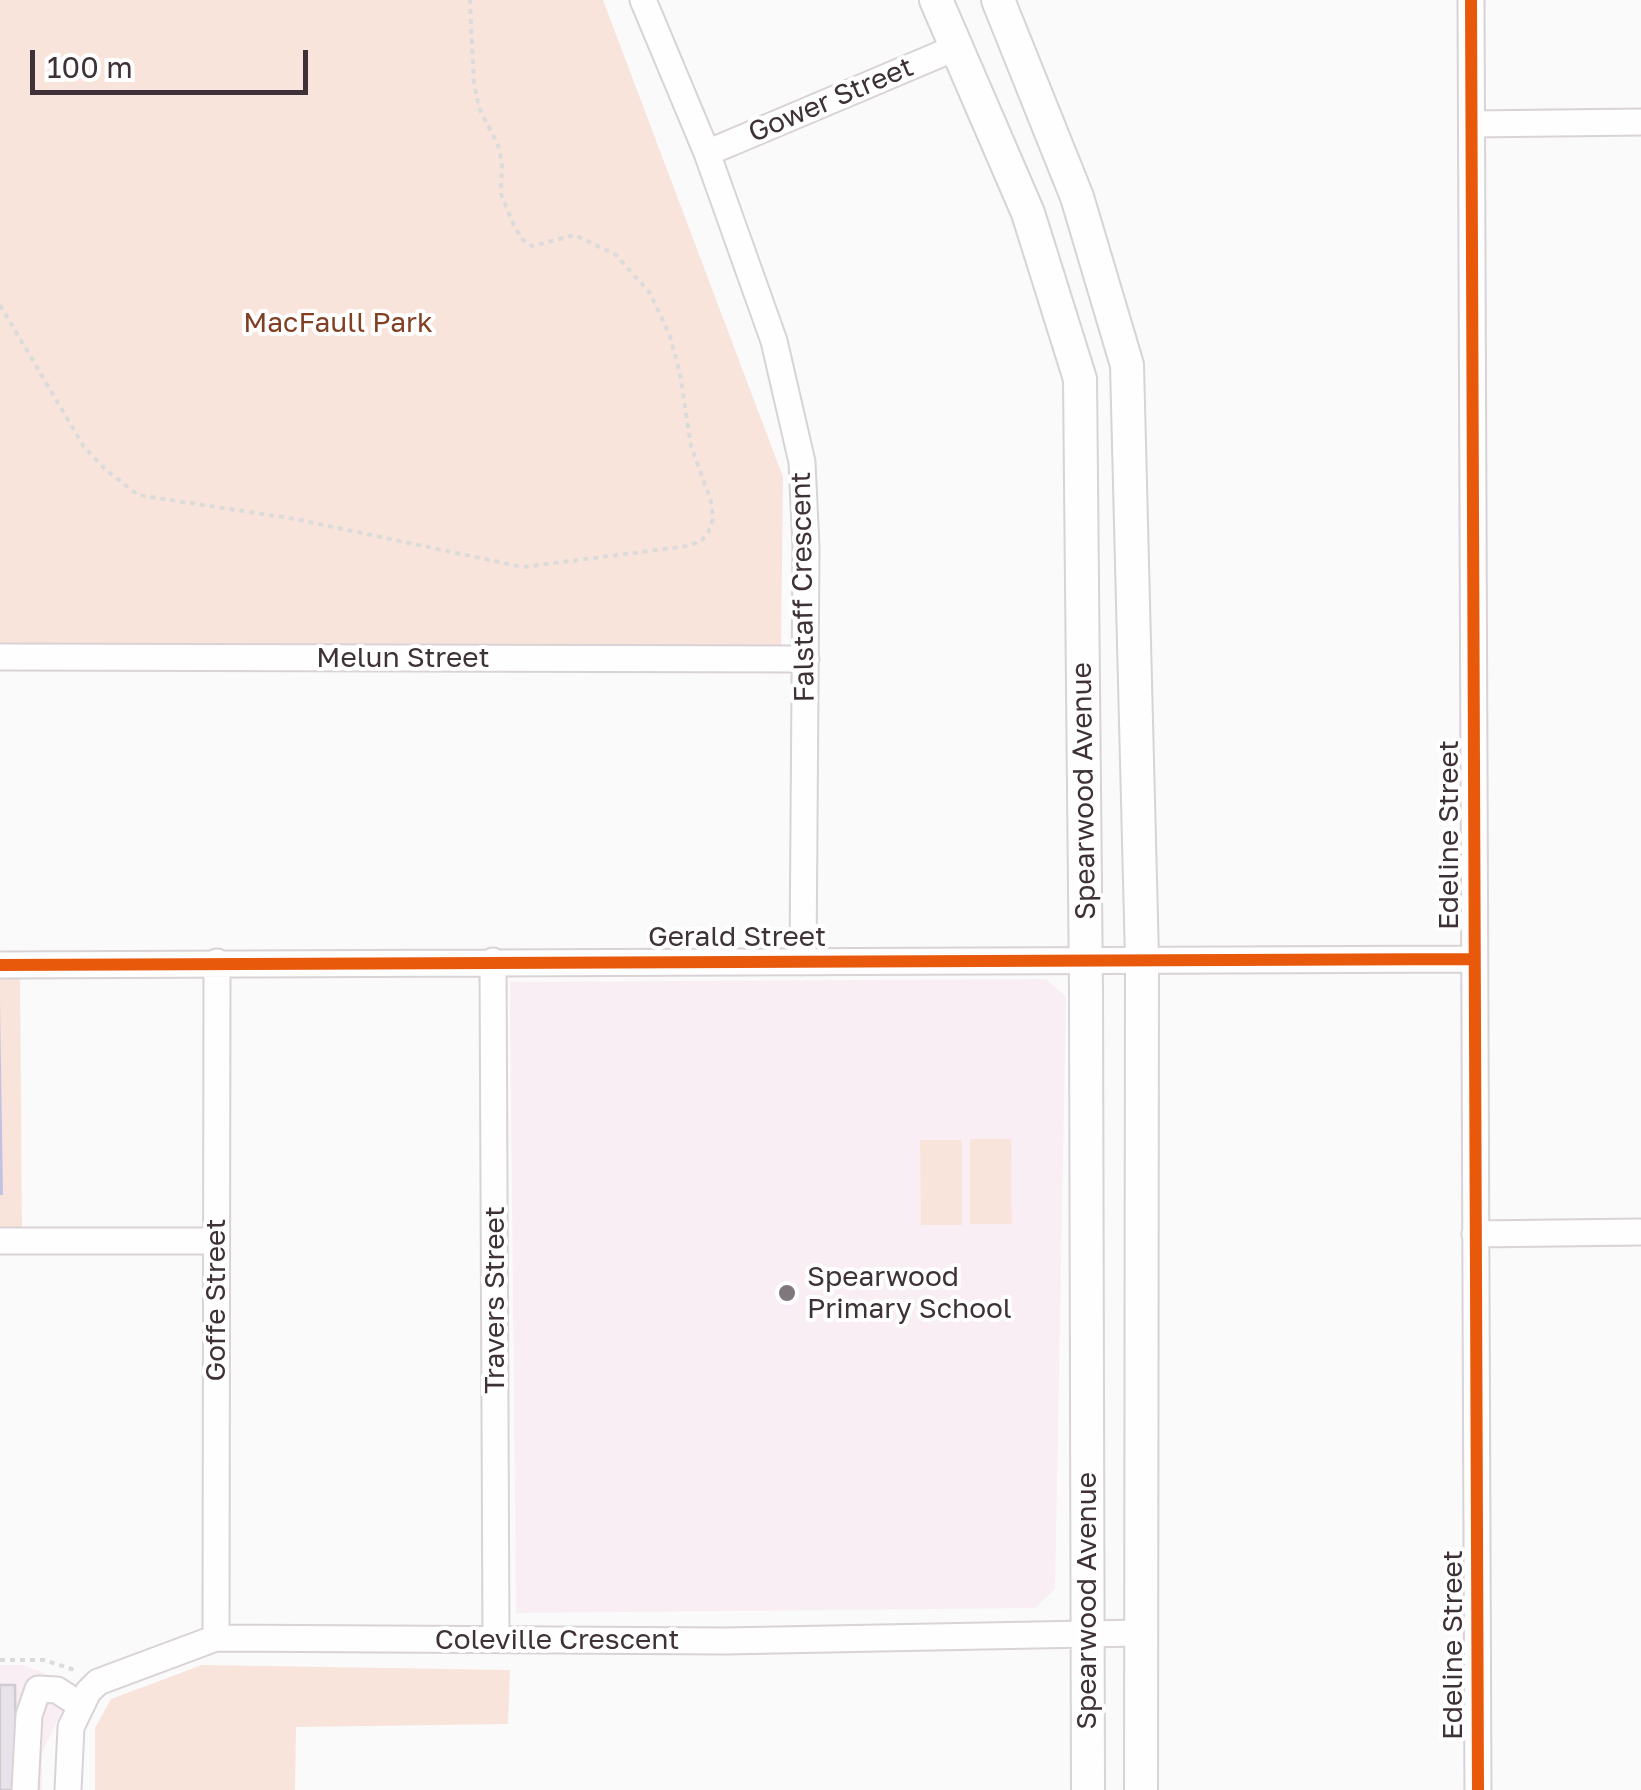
<!DOCTYPE html>
<html>
<head>
<meta charset="utf-8">
<style>
	body { margin:0 }
	#map { position:relative; width:1641px; height:1790px; overflow:hidden; background:#fafafa; font-family:"Golos Text",sans-serif }
	canvas { display:block }
	.scale { position:absolute; left:30px; top:50px; width:278px; height:45px; box-sizing:border-box; border:5px solid #3f3138; border-top:0; padding-left:12px; font-size:30px; line-height:35px; white-space:nowrap; color:#3f3138; -webkit-text-stroke:8px #fff; paint-order:stroke }
</style>
</head>
<body>
<div id="map">
<canvas width="1641" height="1790"></canvas>
<div class="scale">100 m</div>
</div>
<script>
const ctx = document.querySelector('canvas').getContext('2d');
ctx.lineJoin = 'round';
function fill(path, color) {
  ctx.fillStyle = color;
  ctx.fill(path, 'evenodd');
}
function toPath(rows) {
  const path = new Path2D();
  for (const r of rows) {
    path.moveTo(r[0], r[1]);
    for (let i = 2; i < r.length; i += 2) path.lineTo(r[i], r[i + 1]);
  }
  return path;
}
function stroke(path, color, width, dash) {
  ctx.strokeStyle = color;
  ctx.lineWidth = width;
  ctx.lineCap = dash ? 'butt' : 'round';
  ctx.setLineDash(dash || []);
  ctx.stroke(path);
}
function label(font, color, halo, rows, align = 'center') {
  ctx.font = font + ' "Golos Text",sans-serif';
  ctx.lineWidth = 8;
  ctx.setLineDash([]);
  ctx.textBaseline = 'middle';
  ctx.strokeStyle = halo;
  ctx.fillStyle = color;
  for (const [text, x, y, turn = 0] of rows) {
    ctx.save();
    ctx.translate(x, y);
    ctx.rotate((+turn || 0) * Math.PI / 180);
    ctx.textAlign = isNaN(turn) ? turn : align;
    if (halo) ctx.strokeText(text, 0, 0);
    ctx.fillText(text, 0, 0);
    ctx.restore();
  }
}
fill(toPath([
	[1046,979,1066,997,1055,1589,1035,1608,516,1613,510,982],
	[0,1665,23,1665,74,1685,42,1753,42,1790,0,1790]
]), '#f8eef3');
fill(toPath([
	[0,0,603,0,783,477,781,648,0,650],
	[20,972,22,1233,0,1233,0,973],
	[970,1139,1011,1139,1012,1224,970,1224],
	[920,1140,962,1140,962,1225,921,1225],
	[202,1665,510,1670,508,1724,296,1727,295,1790,95,1790,95,1728,111,1699]
]), '#f9e4db');
fill(toPath([
	[0,1001,3,1195,0,1195]
]), '#c3c1e3');
const building = toPath([
	[0,1685,15,1685,16,1790,0,1790,0,1685]
]);
fill(building, '#e8e2eb');
stroke(building, '#cfcbd1', 2.5);
const minor = toPath([
	[643,0,707,153,774,341,802,462,806,547,803,962],
	[1471,0,1478,1790],
	[1472,124,1641,122],
	[707,153,955,48],
	[0,657,806,659],
	[493,961,496,1639],
	[0,965,1474,959],
	[1475,1234,1641,1232],
	[0,1241,216,1241],
	[216,1638,217,962],
	[25,1790,29,1715,38,1689,57,1690,80,1705],
	[68,1790,71,1727,88,1692,98,1682,216,1638,725,1641,1139,1633]
]);
const major = toPath([
	[936,0,1028,213,1080,379,1086,992,1088,1790],
	[998,0,1077,197,1127,365,1142,959,1141,1790]
]);
stroke(minor, '#d9d2d6', 29);
stroke(major, '#d9d2d6', 36);
stroke(toPath([
	[0,305,84,447,106,470,138,495,295,519,523,567,688,546,701,541,708,533,713,519,711,501,691,446,680,374,670,336,650,293,616,255,575,235,532,246,523,240,514,226,501,194,502,162,498,145,479,108,474,84,470,0],
	[0,1660,44,1660,78,1671]
]), '#dbdbdb', 4, [5, 5]);
stroke(minor, '#fefefe', 25);
stroke(major, '#fefefe', 32);
stroke(toPath([
	[1471,0,1478,1790],
	[0,965,1474,959]
]), '#e8590c', 12);
for (const [x, y, r, color] of [
	[787,1293,10,"#80777c"]
]) {
  const dot = new Path2D();
  dot.arc(x, y, r, 0, 2 * Math.PI);
  ctx.fillStyle = color;
  ctx.fill(dot);
  stroke(dot, '#fff', 4);
}
label('28px', '#3f3138', '#fff', [
	["Gower Street",831,100,-23],
	["Falstaff Crescent",803,587,-91],
	["Melun Street",403,658],
	["Spearwood Avenue",1084,791,-91],
	["Edeline Street",1449,835,-90],
	["Gerald Street",737,937],
	["Goffe Street",216,1300,-90],
	["Travers Street",495,1300,-90],
	["Spearwood Avenue",1087,1601,-90],
	["Coleville Crescent",557,1640],
	["Edeline Street",1453,1645,-90]
]);
label('28px', '#814023', '#fff', [
	["MacFaull Park",338,323]
]);
label('28px', '#3f3138', '#fff', [
	["Spearwood",807,1277],
	["Primary School",807,1309]
], 'left');
</script>
</body>
</html>
